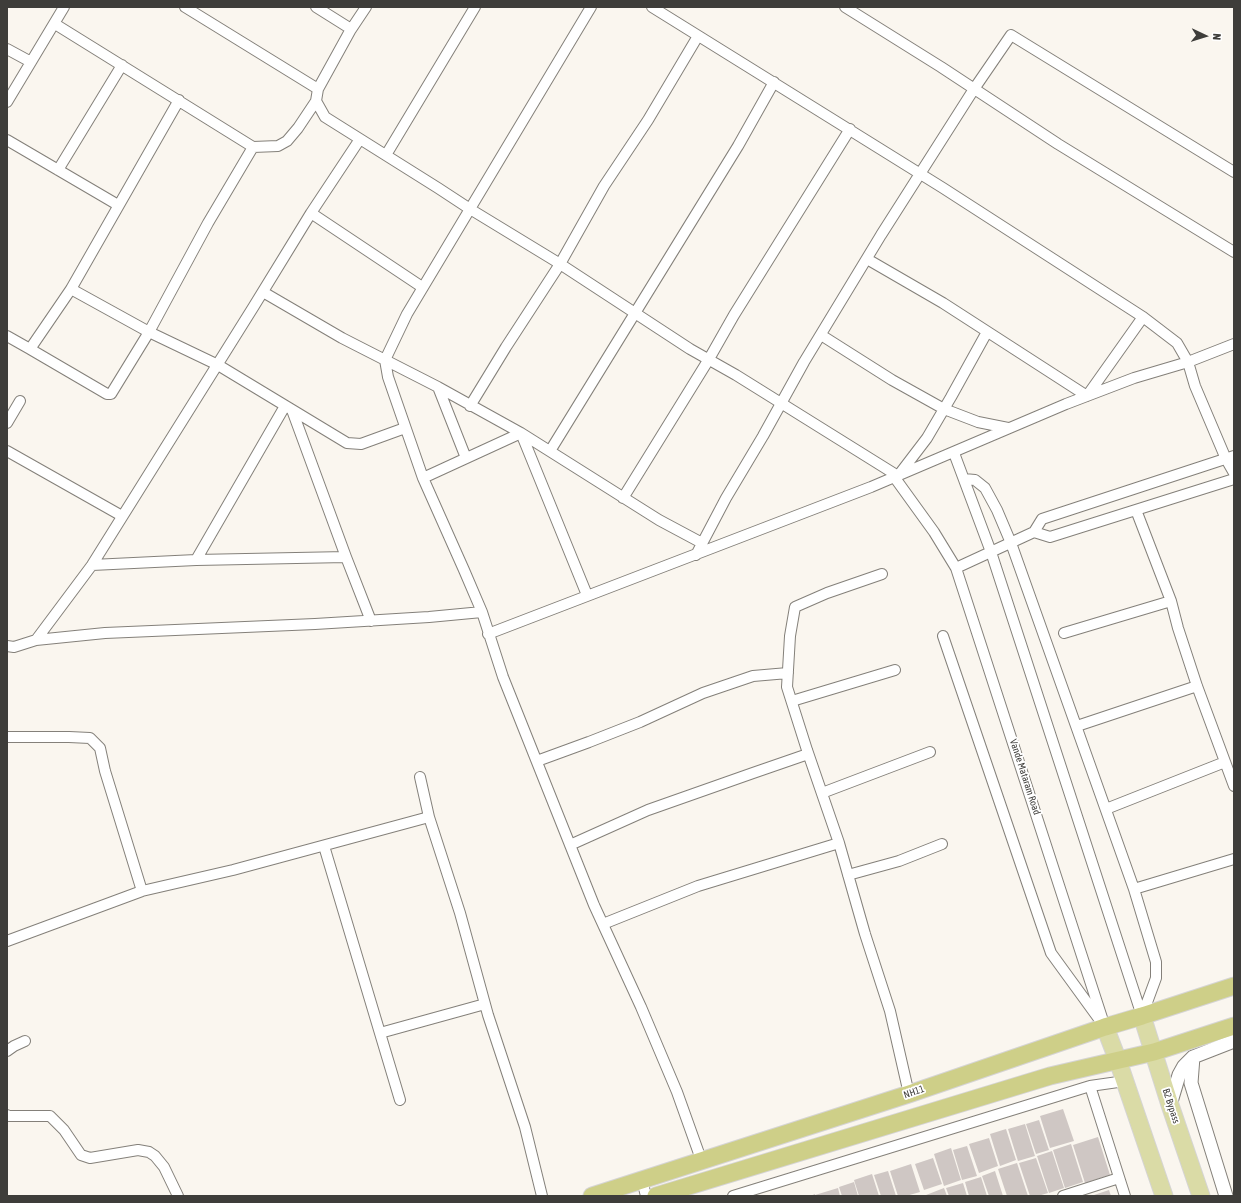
<!DOCTYPE html>
<html>
<head>
<meta charset="utf-8">
<style>
	body { margin:0 }
	#map { position:relative; width:1241px; height:1203px; overflow:hidden; background:#faf6ef; font-family:"Asap Condensed",sans-serif }
	canvas { display:block }
	.frame { position:absolute; inset:0; border:8px solid #3e3d3a; pointer-events:none }
	.north { position:absolute; left:1185px; top:16px; width:40px; height:40px; -webkit-text-stroke:3px #fff; paint-order:stroke; rotate:94deg; font-size:11px; font-weight:700; line-height:16px; text-align:center; color:#3e3d3a }
	.north::after { content:''; display:block; margin:auto; width:14px; height:18px; background:#3e3d3a; clip-path:polygon(50% 0,100% 100%,50% 72%,0 100%) }
</style>
</head>
<body>
<div id="map">
<canvas width="1241" height="1203"></canvas>
<div class="frame"></div>
<div class="north">N</div>
</div>
<script>
const ctx = document.querySelector('canvas').getContext('2d');
ctx.lineJoin = 'round';
function fill(path, color) {
  ctx.fillStyle = color;
  ctx.fill(path, 'evenodd');
}
function toPath(rows) {
  const path = new Path2D();
  for (const r of rows) {
    path.moveTo(r[0], r[1]);
    for (let i = 2; i < r.length; i += 2) path.lineTo(r[i], r[i + 1]);
  }
  return path;
}
function stroke(path, color, width, dash) {
  ctx.strokeStyle = color;
  ctx.lineWidth = width;
  ctx.lineCap = dash ? 'butt' : 'round';
  ctx.setLineDash(dash || []);
  ctx.stroke(path);
}
function label(font, color, halo, rows, align = 'center') {
  ctx.font = font + ' "Asap Condensed",sans-serif';
  ctx.lineWidth = 3.5;
  ctx.setLineDash([]);
  ctx.textBaseline = 'middle';
  ctx.strokeStyle = halo;
  ctx.fillStyle = color;
  for (const [text, x, y, turn = 0] of rows) {
    ctx.save();
    ctx.translate(x, y);
    ctx.rotate((+turn || 0) * Math.PI / 180);
    ctx.textAlign = isNaN(turn) ? turn : align;
    if (halo) ctx.strokeText(text, 0, 0);
    ctx.fillText(text, 0, 0);
    ctx.restore();
  }
}
fill(toPath([
	[1063,1109,1074,1141,1050,1148,1040,1116],
	[1039,1120,1049,1150,1036,1154,1026,1124],
	[1025,1124,1035,1156,1018,1161,1008,1129],
	[1006,1129,1016,1160,1000,1166,990,1134],
	[1098,1137,1110,1175,1085,1183,1073,1145],
	[989,1138,998,1166,979,1173,969,1144],
	[1071,1144,1083,1182,1065,1188,1053,1150],
	[967,1146,977,1176,962,1180,953,1150],
	[951,1148,961,1180,944,1186,934,1154],
	[1052,1151,1064,1188,1049,1193,1037,1156],
	[933,1158,942,1184,924,1190,915,1164],
	[1036,1158,1048,1193,1038,1196,1030,1196,1019,1163],
	[1017,1163,1028,1196,1007,1196,998,1169],
	[911,1164,920,1192,906,1196,898,1196,890,1171],
	[888,1171,896,1196,881,1196,874,1175],
	[995,1171,1003,1196,989,1196,982,1176],
	[872,1174,879,1196,859,1196,854,1180],
	[981,1177,987,1196,969,1196,965,1182],
	[854,1182,858,1196,842,1196,839,1187],
	[963,1183,967,1196,949,1196,946,1188],
	[838,1188,840,1196,810,1196,815,1194,815,1195],
	[944,1188,947,1196,927,1196,926,1195],
	[1109,1190,1111,1196,1091,1196]
]), '#cfc7c4');
const minor = toPath([
	[185,7,318,89],
	[316,7,351,29],
	[591,7,407,314,385,360,388,377,423,478,464,570,482,612,503,677,594,905,641,1007,677,1092,702,1162],
	[652,7,943,188,1143,317,1177,343,1188,362,1195,386,1226,459,1234,473],
	[845,7,941,67,1058,144,1234,252],
	[55,24,253,147,278,146,287,141,298,128,316,101,318,89,350,31,366,7],
	[7,49,31,62],
	[316,101,325,117,438,188,470,209,557,262,690,349,736,375,898,476],
	[7,102,64,7],
	[7,140,118,205],
	[386,155,475,7],
	[58,170,122,65],
	[311,213,422,287],
	[867,259,943,303,1087,396,1143,317],
	[71,289,149,332,218,365,347,443,361,444,405,428],
	[263,292,342,338,438,387,521,433,659,520,702,543],
	[821,335,892,380,944,409,978,422,1008,428],
	[7,336,30,349,71,289,179,100],
	[30,349,107,394,111,394,149,332,208,223,253,147],
	[438,387,466,458],
	[470,406,506,347,560,264,604,186,648,120,698,36],
	[292,410,346,557,371,621],
	[7,423,20,401],
	[7,451,122,516],
	[550,451,738,146,774,82],
	[954,453,991,552,1142,1016],
	[898,476,927,438,951,397,987,332],
	[423,478,521,433,587,595],
	[895,478,934,532,956,568,1105,1027],
	[964,479,975,480,985,488,997,510,1011,543,1134,889,1156,962,1156,978,1142,1016],
	[623,498,709,359,734,315,850,129],
	[1136,510,1171,601,1178,628,1197,686,1234,786],
	[1034,532,1050,537,1234,479],
	[696,555,726,498,763,436,804,362,881,235,974,89,1011,35,1234,172],
	[196,560,346,557],
	[92,565,196,560,285,406],
	[956,568,1034,532,1042,519,1234,456],
	[882,574,827,593,795,607,790,636,787,687,807,750,839,843,865,934,890,1011,909,1094],
	[1064,633,1171,601],
	[488,634,871,487,1066,404,1134,378,1188,362,1234,344],
	[943,636,1051,953,1099,1019],
	[36,640,92,565,254,306,311,213,360,139],
	[7,646,14,647,36,640,105,633,315,624,429,617,482,612],
	[792,701,895,670],
	[1077,726,1197,686],
	[7,737,69,737,90,738,100,748,105,771,142,891],
	[537,761,589,742,640,722,703,693,753,676,788,673],
	[420,777,429,817,460,913,488,1015,525,1127,542,1196],
	[822,793,930,752],
	[1106,809,1225,762],
	[570,845,648,810,753,773,808,754],
	[324,846,400,1100],
	[848,875,899,861,942,844],
	[1134,889,1234,859],
	[603,924,698,886,839,843],
	[7,941,142,891,233,870,429,817],
	[380,1033,485,1004],
	[7,1051,14,1046,25,1041],
	[1090,1086,1125,1196],
	[7,1115,9,1116,50,1116,64,1130,81,1155,90,1158,138,1150,149,1152,155,1156,164,1167,178,1196],
	[642,1180,646,1196],
	[733,1196,1090,1086,1125,1081],
	[1063,1196,1119,1178]
]);
const tertiary = toPath([
	[1193,1057,1191,1083,1226,1196],
	[1170,1105,1179,1075,1184,1066,1193,1057,1234,1041]
]);
const primary = toPath([
	[1142,1016,1170,1105,1201,1196],
	[1105,1027,1118,1061,1164,1196]
]);
const trunk = toPath([
	[592,1196,909,1094,1105,1027,1142,1016,1234,986],
	[656,1196,1050,1076,1154,1052,1234,1026]
]);
stroke(minor, '#84807a', 12);
stroke(tertiary, '#84807a', 15);
stroke(primary, '#d5d4d4', 19);
stroke(trunk, '#d5d4d4', 19);
stroke(minor, '#fff', 10);
stroke(tertiary, '#fff', 13);
stroke(primary, '#dadba6', 17);
stroke(trunk, '#cecf88', 17);
label('10px', '#3e3d3a', '#fff', [
	["Vande Mataram Road",1025,777,72],
	["NH11",914,1092,-19],
	["B2 Bypass",1171,1106,72]
]);
</script>
</body>
</html>
